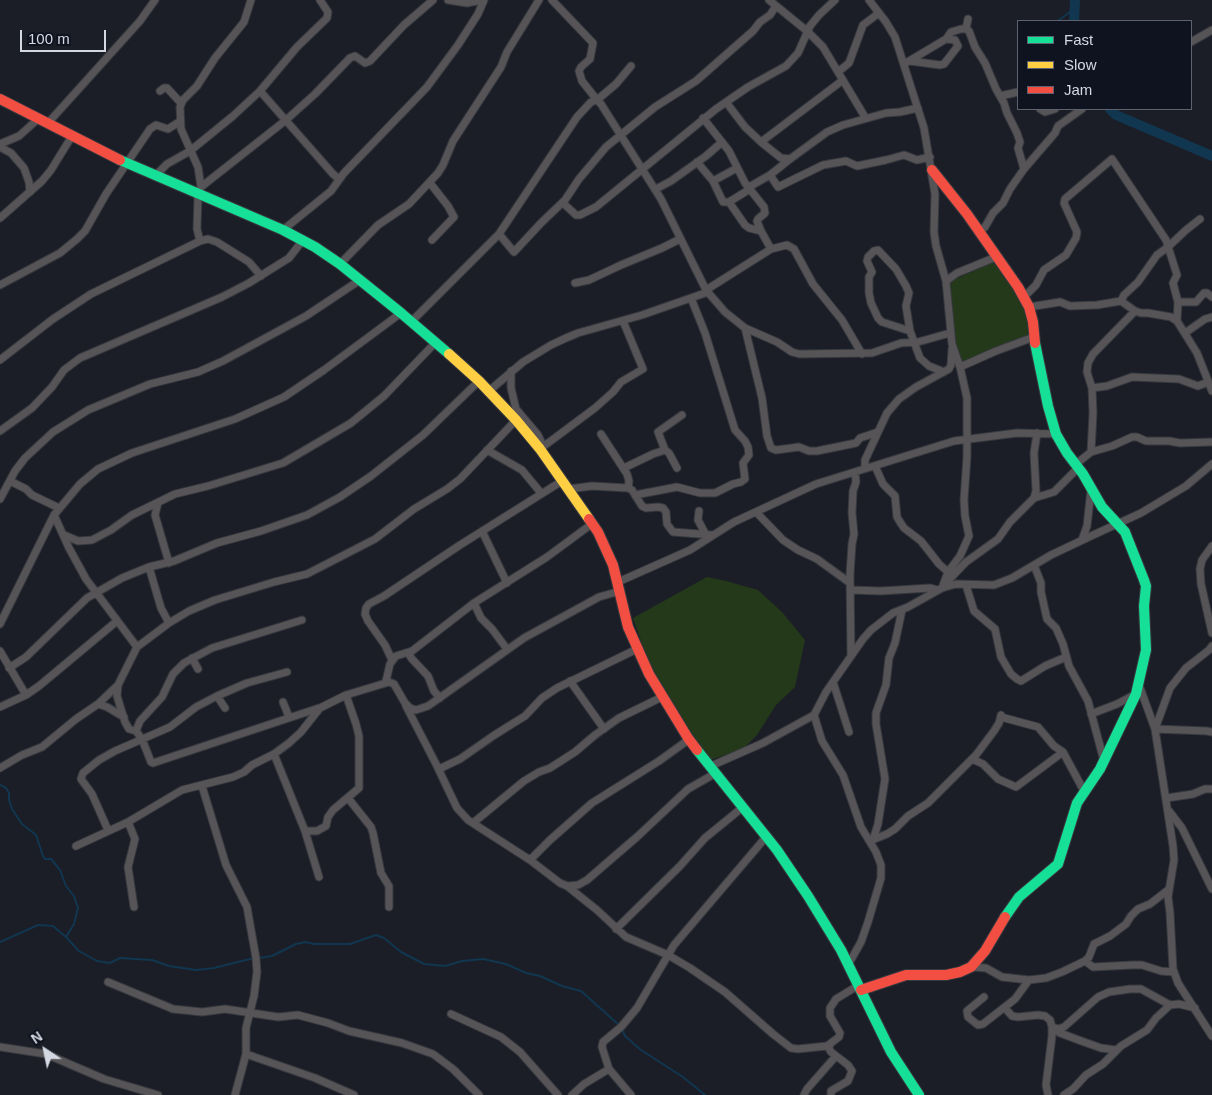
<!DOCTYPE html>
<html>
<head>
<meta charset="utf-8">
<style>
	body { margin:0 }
	#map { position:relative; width:1212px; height:1095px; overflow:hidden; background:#1b1e26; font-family:Helvetica,sans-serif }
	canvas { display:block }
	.legend { position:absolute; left:1017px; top:20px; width:175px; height:90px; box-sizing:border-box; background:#0f1320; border:1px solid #5e626e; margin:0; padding:6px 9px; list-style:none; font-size:15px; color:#d4d8e2 }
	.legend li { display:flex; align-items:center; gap:10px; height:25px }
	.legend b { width:25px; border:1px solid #5e626e }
	.north { position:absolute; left:20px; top:1025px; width:50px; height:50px; -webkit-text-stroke:4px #0f1320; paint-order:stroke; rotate:326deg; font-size:14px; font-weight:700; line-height:20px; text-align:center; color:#d4d8e2 }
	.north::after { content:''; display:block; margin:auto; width:18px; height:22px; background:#d4d8e2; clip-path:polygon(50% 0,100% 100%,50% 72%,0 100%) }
	.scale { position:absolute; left:20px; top:30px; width:86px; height:22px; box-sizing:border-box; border:2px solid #d4d8e2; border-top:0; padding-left:6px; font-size:15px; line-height:18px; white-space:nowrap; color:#d4d8e2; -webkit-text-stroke:4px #0f1320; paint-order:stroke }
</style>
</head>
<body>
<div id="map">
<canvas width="1212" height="1095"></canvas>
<ul class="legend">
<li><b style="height:6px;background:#16e098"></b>Fast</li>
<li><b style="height:6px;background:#ffcf43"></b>Slow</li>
<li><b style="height:6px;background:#f24e42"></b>Jam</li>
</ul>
<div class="north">N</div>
<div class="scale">100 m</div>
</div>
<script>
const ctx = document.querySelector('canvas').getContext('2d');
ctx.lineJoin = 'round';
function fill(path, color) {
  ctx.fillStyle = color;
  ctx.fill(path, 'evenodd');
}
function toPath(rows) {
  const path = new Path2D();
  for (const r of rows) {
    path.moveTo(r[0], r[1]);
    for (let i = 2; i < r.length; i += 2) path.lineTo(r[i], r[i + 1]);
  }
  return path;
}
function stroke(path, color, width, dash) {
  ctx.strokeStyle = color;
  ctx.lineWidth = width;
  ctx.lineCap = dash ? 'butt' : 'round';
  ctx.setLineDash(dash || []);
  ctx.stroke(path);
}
fill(toPath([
	[994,262,1023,304,1031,335,962,362,956,349,949,282],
	[707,577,726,581,758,590,782,612,805,640,795,687,776,705,757,735,743,749,710,760,654,678,633,618]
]), '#233919');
stroke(toPath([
	[1058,21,1075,8],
	[0,785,6,788,9,793,9,800,12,809,22,824,36,835,43,856,45,859,51,859,60,870,66,886,74,896,78,908,74,924,66,937],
	[0,942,38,925,53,926,66,937,79,951,97,961,110,963,120,958,152,960,169,966,196,970,214,968,254,958],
	[259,958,272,956,296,944,305,942,314,944,350,944,376,935,384,938,401,952,424,964,445,966,462,961,483,959,506,964,526,973,540,976,562,986,581,991,619,1025],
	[622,1029,625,1036,641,1050,683,1077,705,1095]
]), '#11364f', 2);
stroke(toPath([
	[1074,21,1075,0],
	[1110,109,1116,115,1212,156]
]), '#11364f', 10);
const street = toPath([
	[448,0,467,3,481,0],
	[552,0,593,43,590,59,581,67,579,71,582,81,597,100,616,84,631,66],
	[769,0,807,31,823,47,865,117],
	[869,0,886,22,895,37,924,128,935,194,934,232,936,246,946,281,952,344,960,367,967,398,967,457,964,500,965,516,969,536,960,556,948,572,942,588],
	[966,29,968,19],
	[1191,42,1212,30],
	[910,61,940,65,944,64,958,46,955,40,946,39],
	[904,64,946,39,951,32,961,29,966,29,969,31,975,47,985,63,996,89,1004,103,1007,113,1017,133,1020,142,1018,148,1024,169],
	[838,72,849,63,863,25,879,13],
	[160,91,164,88,167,88,181,103],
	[260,91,333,174,339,179],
	[1000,96,1018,92],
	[726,102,745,127,761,142,781,158,790,159,827,132,843,125,886,113,900,112,918,108],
	[1040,109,1045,112,1055,109],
	[703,118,729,151,745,183,764,207,765,213,758,219,757,221,761,231,771,249],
	[48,123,140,21,155,0],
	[761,142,843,80],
	[0,144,19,136,38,119],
	[0,147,11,153,24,168,29,182,30,192],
	[697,162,713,181,723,202,729,202,745,225,749,228,761,231],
	[770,175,778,187,823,165,846,161,857,166,886,160,904,155,917,160,930,157],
	[155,176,167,164,190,151,233,116,260,91,297,47,327,18,328,12,320,0],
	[713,181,737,168],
	[430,183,448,206,454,217,432,240],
	[201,187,198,167,181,129,180,107,183,100,197,86,215,58,244,22,251,0],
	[749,187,770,175,790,159],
	[656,189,671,181,706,156,722,142],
	[729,202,750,189],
	[563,203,576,215,580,215,596,207,716,109,748,87,786,66,798,53,810,26,819,15,835,0],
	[0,218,42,181,51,170,72,136],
	[283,230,331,191,344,173,427,87,458,45,478,14,484,0],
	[979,232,985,227,993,213,1003,203,1010,189,1024,169,1055,133,1058,126,1082,109],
	[499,234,514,252,541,223,565,200,579,179,606,147,655,107,696,81,753,31,760,22,770,15,776,6],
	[200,241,197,229,198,195,201,187,286,120,315,94,350,58,355,56,365,63,370,61,404,25,433,0],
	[340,264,378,225,409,204,438,173,443,165,453,141,501,67,507,52,539,0],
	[946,281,957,273,996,257],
	[575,283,589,280,621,265,662,248,680,239],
	[0,285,60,253,77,239,85,231,106,194,150,129,156,125,168,129,179,122],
	[706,290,771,249,787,245,794,249,813,284,842,320,862,354],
	[1024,297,1036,285,1044,270,1066,255,1076,238,1077,232,1064,203,1065,199,1112,159,1166,240,1177,275,1173,283,1178,302,1177,321,1197,353,1212,391],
	[1121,301,1124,295,1138,282,1157,255,1168,247,1186,230,1200,219],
	[1178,302,1196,302,1204,293,1207,293,1212,297],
	[1029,307,1060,302,1070,306,1097,305,1121,301,1135,311,1141,313,1148,313,1171,317,1177,321],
	[411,322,499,234,577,117,591,102,597,100,601,104,661,199,706,290,725,312,745,328,777,342,792,352,799,354,872,353,901,343,918,342,950,333],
	[745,328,762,398,767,436,771,448,776,450,799,447,809,451,817,451,856,443,860,438,878,432],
	[910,331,882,322,878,318,871,303,869,293,869,277,872,272,867,261,868,257,874,251,878,250,896,269,906,286,909,293,906,306,910,331,920,358,929,366,944,372],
	[1185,333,1205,319,1212,317],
	[0,360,53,319,91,294,200,241,208,239,217,242,249,262,261,276],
	[960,367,996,351,1034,337],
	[511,371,511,388,516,409,538,435,543,446],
	[1092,388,1107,386,1132,377,1179,379,1198,386,1208,382],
	[489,391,523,362,551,345,566,338,578,333,642,315,708,292],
	[0,431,32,408,52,387,64,370,80,358,222,297,249,283,289,258,303,240],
	[601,434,627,474,629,481,628,488],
	[540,449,595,408,613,392,621,382,643,369,623,321],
	[487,450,522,470,541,493],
	[665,450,658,432,682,415],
	[1091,452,1093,413,1092,388,1087,372,1088,363,1093,354,1135,311],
	[1076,464,1091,452,1112,446,1132,437,1137,437,1146,441,1169,441,1180,443,1212,442],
	[875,466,883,484,895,496,897,517,900,522,904,528,921,541,939,564,948,572],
	[624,468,653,454,665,450,669,453,677,468],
	[865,468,865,460,887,413,899,399,916,387,949,369,951,365,952,349],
	[10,481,26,489,32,495,59,508],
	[569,489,592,486,628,488,632,490,642,506,646,508,658,507,663,508,666,512,667,524,673,532,713,535],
	[635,495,677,487,700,493,715,493,733,484,741,482,745,479,743,463,749,455,748,447,745,441,735,430,705,333,691,298],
	[1034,498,1054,492,1078,468],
	[0,499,15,471,25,458,53,432,69,422,88,410,150,384,198,372,223,361,306,316,360,280],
	[158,503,155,515,169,563],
	[699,511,698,520,706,535],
	[756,512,783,540,798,550,817,559,850,583],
	[54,515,69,548,86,579,137,647],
	[482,531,507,583],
	[64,535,78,541,92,540,111,530,132,515,175,494,208,486,283,463,351,423,384,396,435,343],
	[1082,540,1087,526,1091,490],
	[1212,546,1202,560,1200,569,1201,584,1212,633],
	[1034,565,1041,583,1041,592,1047,619,1056,628,1063,644,1069,666,1088,701,1104,761],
	[149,567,161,608,169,623],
	[618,582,690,550,734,522,816,484,954,441,1017,433,1056,434],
	[944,585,966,562,998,539,1010,522,1034,498,1036,491,1034,453,1037,433],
	[966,585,974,611,995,629,1001,657,1011,674,1017,679,1021,681,1045,666,1066,657],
	[850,590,881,591,930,588,938,590],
	[474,603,481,618,492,629,507,649],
	[0,624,54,515,80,484,98,469,132,453,235,419,284,397,324,370,401,313],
	[1212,646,1209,650,1186,668,1170,688,1155,729,1207,731,1212,732],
	[0,651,26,695],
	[408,653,412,659,428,676,434,691,440,698],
	[851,656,850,574,852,544,854,534,852,513,853,491,856,482,855,472],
	[192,658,198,669],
	[392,660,385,645,368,621,365,614,366,608,369,604,384,596,460,545,562,481],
	[9,668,26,657,87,598,122,578,149,567,174,561,217,543,261,531,307,515,340,497,371,476,423,435,479,381],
	[386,681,390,664,396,656,412,651,474,603,547,557,593,523],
	[570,681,604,729],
	[833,682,849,732],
	[118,685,117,696,125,722,129,729,136,731,142,739,151,762,153,763,319,708],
	[1139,685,1155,729,1173,846,1174,860,1168,897,1170,913,1173,969,1178,983,1212,1036],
	[217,696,225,708],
	[283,702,289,717],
	[98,704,107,707,124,717],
	[406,706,436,764,457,808,468,820,530,860,560,883,567,886,578,885,587,880,638,836,688,789,716,773],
	[0,707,26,695,39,686,117,621],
	[1091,714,1117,704,1136,694],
	[1001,717,1038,727,1054,746,1063,752,1084,791],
	[136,731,140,721,162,697,173,674,184,663,212,648,302,620],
	[274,754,305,831,319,877],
	[972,759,983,764,998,779,1016,787,1063,752],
	[711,766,763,743,814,715],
	[0,768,22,755,42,747,76,719,98,704,118,685,137,647,169,623,189,611,215,600,274,582,307,574,375,539,414,509,447,489,460,479,516,420],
	[439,769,460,759,493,736,512,724,525,716,542,698,557,688,637,649],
	[202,786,226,865,247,907,256,958,257,972,254,996,246,1028,246,1054,235,1095],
	[348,798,371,827,373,833,381,873,389,886,389,907],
	[1167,798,1193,794,1205,789,1212,789],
	[1169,811,1182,828,1212,889],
	[128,822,135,839,128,867,134,907],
	[473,823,524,781,539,772,550,768,575,752,595,735,619,718,662,697],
	[108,830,92,794,81,779,83,773,99,760,115,751,170,727,196,707,217,696,247,683,287,672],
	[305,831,317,831,326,826,328,817,333,810,359,788,359,736,356,724,346,695],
	[872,840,887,834,895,829,908,816,928,803,976,755,994,731,999,723,1001,715],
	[873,840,878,824,885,779,876,724,876,713,886,685,889,658,895,643,902,610],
	[76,846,128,822,182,790,233,777,244,772,252,765,274,754,289,743,301,732,320,708,346,695,389,682,394,684,405,703,410,708,416,710,428,706,524,638,599,597,620,591],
	[530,860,550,840,592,803,659,761,684,743,688,738],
	[567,886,597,910,626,937,668,955,690,968,725,992,773,1034,791,1048,798,1049,827,1046,839,1037,840,1033,830,1016,830,1008,836,999,859,985],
	[616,929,680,866,705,838,743,807],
	[1085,961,1093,967,1132,965,1142,965,1161,971,1173,972],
	[848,965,861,942,868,922,881,878,881,865,876,852,861,827,843,775,822,741,814,715,826,692,863,639,871,630,893,613,908,607,942,588,956,584,994,585,1012,578,1051,555,1091,536,1141,513,1186,486,1212,464],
	[971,967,986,968,1002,977,1029,980,1046,978,1062,972,1085,961,1089,957,1094,944,1110,936,1126,924,1131,916,1138,909,1150,904,1168,890],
	[108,982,173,1009,202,1012,225,1009,278,1017,298,1015,328,1023,349,1031,402,1043,433,1054,453,1069,479,1095],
	[984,997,967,1011,968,1017,978,1025,983,1024,1015,999,1029,980],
	[1005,1008,1012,1016,1018,1017,1038,1015,1045,1016,1050,1020,1052,1027,1052,1036,1046,1085,1048,1095],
	[451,1014,501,1037,520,1052,558,1095],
	[1052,1027,1058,1029,1064,1027,1098,997,1109,992,1130,989,1141,989,1170,1005],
	[1053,1028,1060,1033,1084,1042,1101,1048,1116,1050],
	[830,1045,828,1047,831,1052,848,1065,852,1071,848,1081,831,1091,831,1095],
	[0,1047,46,1054,104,1079,158,1095],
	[246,1054,315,1078,354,1095],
	[572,1095,584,1084,609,1069],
	[631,1095,609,1069,602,1047,603,1042,621,1027,637,1008,674,945,766,837],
	[804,1095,807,1089,836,1056],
	[1064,1095,1073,1089,1086,1075,1103,1064,1121,1046,1147,1030,1156,1018,1170,1005,1179,1004,1195,1008]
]);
const fast = toPath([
	[120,160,283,230,315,247,340,264,401,313,449,354],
	[697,750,777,850,808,896,841,950,891,1052,919,1095],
	[1005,917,1019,897,1058,864,1077,803,1100,769,1136,694,1146,650,1144,606,1146,586,1144,580,1125,532,1102,507,1083,474,1067,453,1056,434,1048,406,1035,343]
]);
const slow = toPath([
	[449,354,479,381,516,420,540,449,589,519]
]);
const jam = toPath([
	[0,99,120,160],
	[932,170,967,214,1018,287,1029,307,1033,322,1035,343],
	[589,519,598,532,613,565,628,627,649,674,688,738,697,750],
	[861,990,906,975,946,975,960,972,971,967,985,951,1005,917]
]);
stroke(street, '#36393f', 9);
stroke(fast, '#36393f', 12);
stroke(slow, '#36393f', 12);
stroke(jam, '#36393f', 12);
stroke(street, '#565456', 7);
stroke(fast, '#16e098', 10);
stroke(slow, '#ffcf43', 10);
stroke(jam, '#f24e42', 10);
</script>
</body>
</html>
